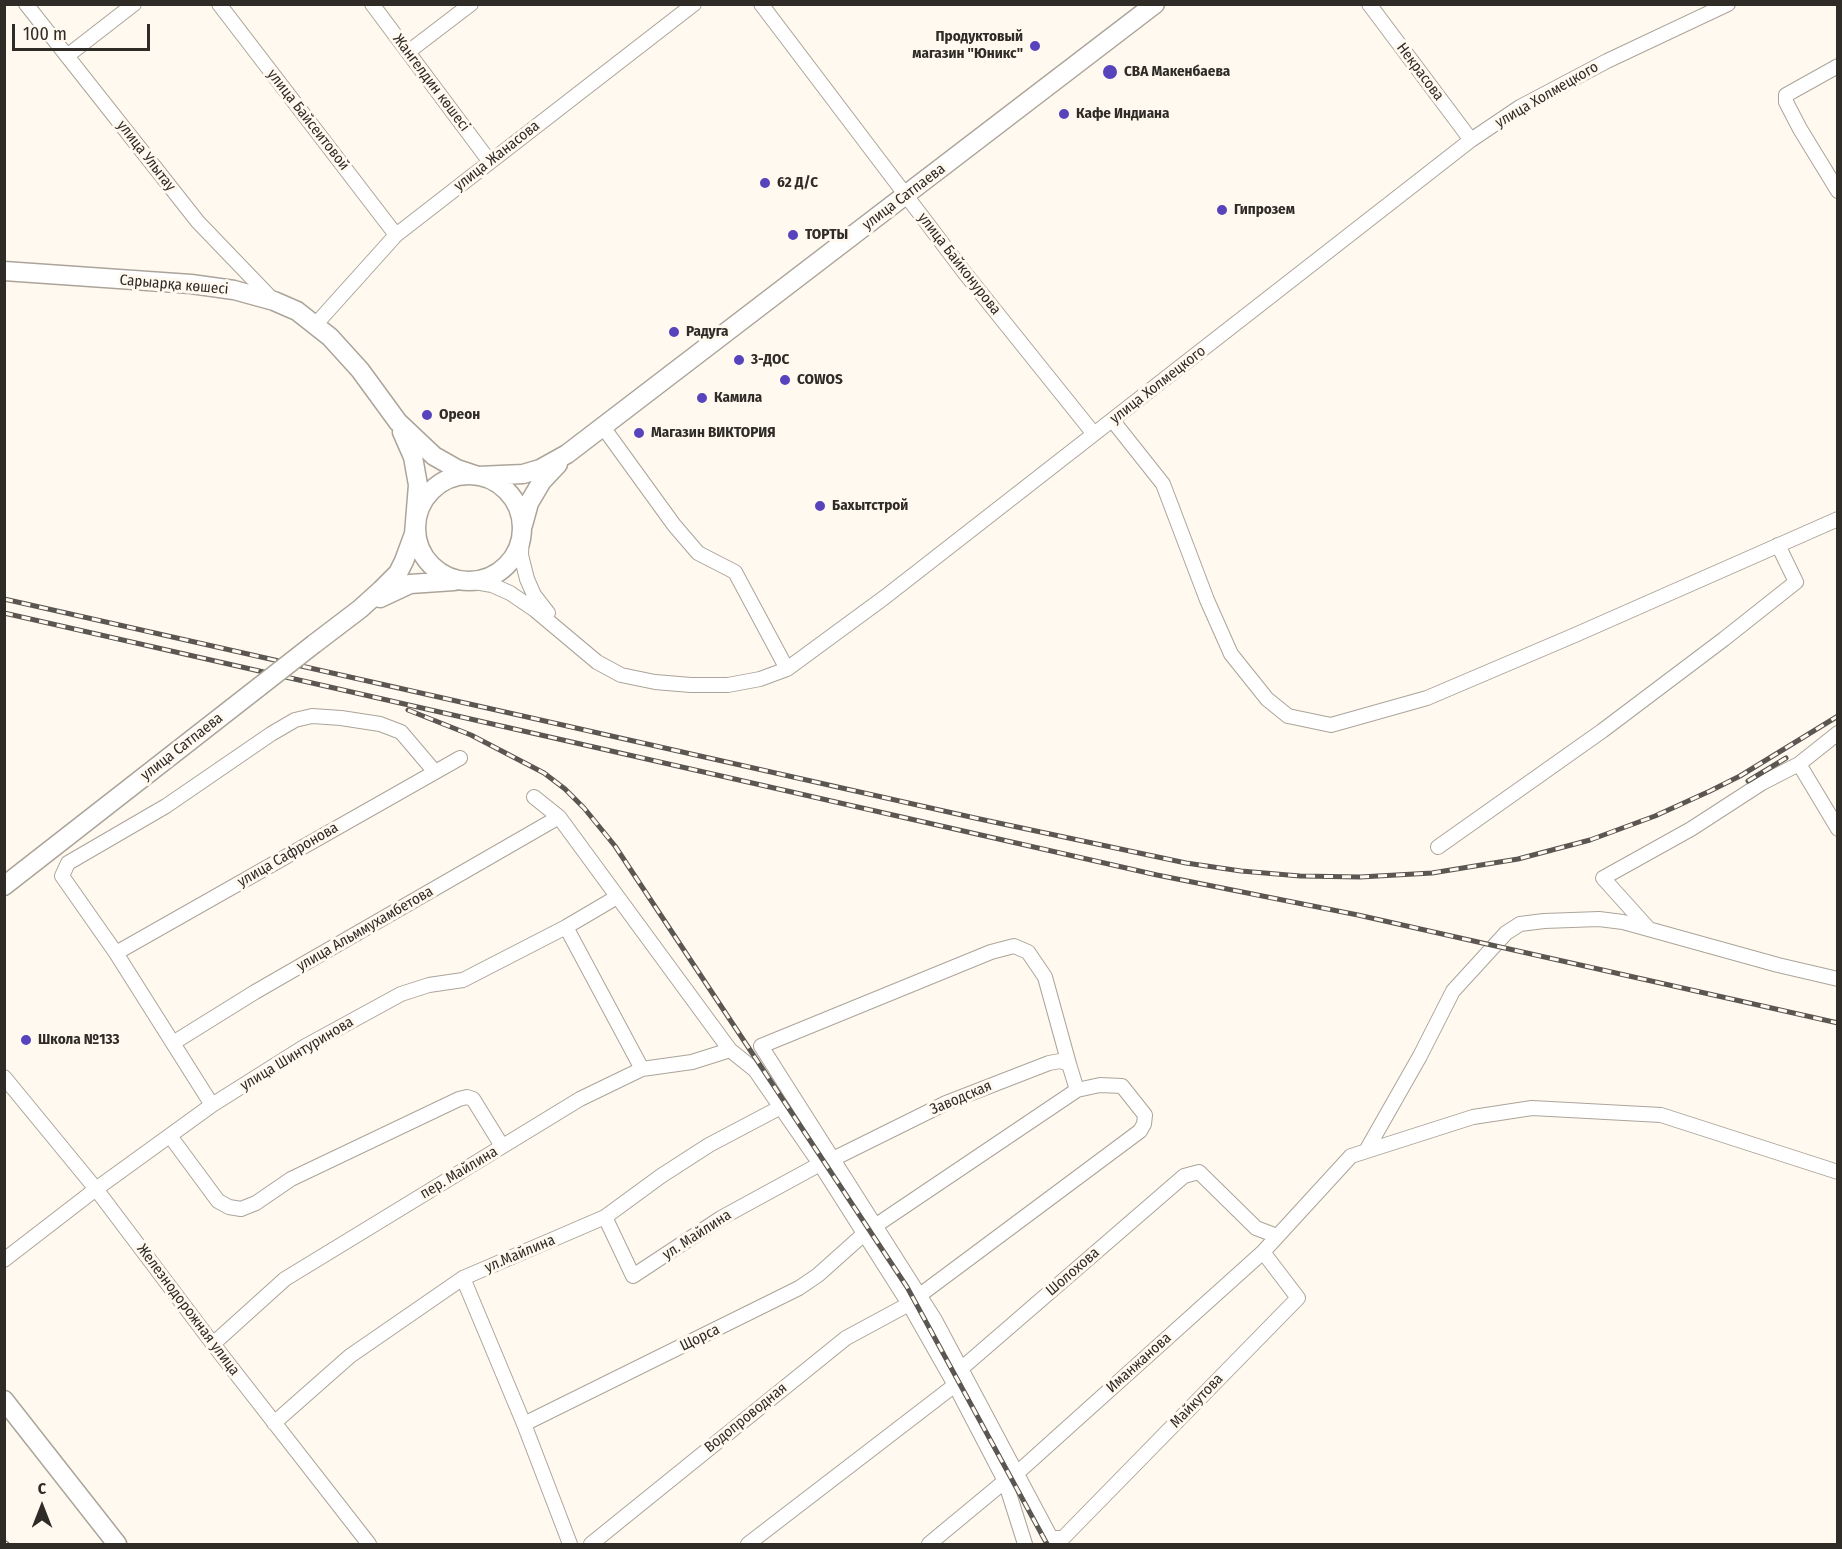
<!DOCTYPE html>
<html>
<head>
<meta charset="utf-8">
<style>
	body { margin:0 }
	#map { position:relative; width:1842px; height:1549px; overflow:hidden; background:#fff9f0; font-family:"Fira Sans Condensed",sans-serif }
	canvas { display:block }
	.frame { position:absolute; inset:0; border:6px solid #2f2c28; pointer-events:none }
	.north { position:absolute; left:12px; top:1477px; width:60px; height:60px; -webkit-text-stroke:4px #fff9f0; paint-order:stroke; rotate:0deg; font-size:16px; font-weight:700; line-height:24px; text-align:center; color:#2f2c28 }
	.north::after { content:''; display:block; margin:auto; width:21px; height:27px; background:#2f2c28; clip-path:polygon(50% 0,100% 100%,50% 72%,0 100%) }
	.scale { position:absolute; left:12px; top:24px; width:138px; height:27px; box-sizing:border-box; border:3px solid #2f2c28; border-top:0; padding-left:8px; font-size:18px; line-height:21px; white-space:nowrap; color:#2f2c28; -webkit-text-stroke:4px #fff9f0; paint-order:stroke }
</style>
</head>
<body>
<div id="map">
<canvas width="1842" height="1549"></canvas>
<div class="frame"></div>
<div class="north">С</div>
<div class="scale">100 m</div>
</div>
<script>
const ctx = document.querySelector('canvas').getContext('2d');
ctx.lineJoin = 'round';
function toPath(rows) {
  const path = new Path2D();
  for (const r of rows) {
    if (r.length === 3) {
      path.moveTo(r[0] + r[2], r[1]);
      path.arc(r[0], r[1], r[2], 0, 2 * Math.PI);
      continue;
    }
    path.moveTo(r[0], r[1]);
    for (let i = 2; i < r.length; i += 2) path.lineTo(r[i], r[i + 1]);
  }
  return path;
}
function stroke(path, color, width, dash) {
  ctx.strokeStyle = color;
  ctx.lineWidth = width;
  ctx.lineCap = dash ? 'butt' : 'round';
  ctx.setLineDash(dash || []);
  ctx.stroke(path);
}
function label(font, color, halo, rows, align = 'center') {
  ctx.font = font + ' "Fira Sans Condensed",sans-serif';
  ctx.lineWidth = 6;
  ctx.setLineDash([]);
  ctx.textBaseline = 'middle';
  ctx.strokeStyle = halo;
  ctx.fillStyle = color;
  for (const [text, x, y, turn = 0] of rows) {
    ctx.save();
    ctx.translate(x, y);
    ctx.rotate((+turn || 0) * Math.PI / 180);
    ctx.textAlign = isNaN(turn) ? turn : align;
    if (halo) ctx.strokeText(text, 0, 0);
    ctx.fillText(text, 0, 0);
    ctx.restore();
  }
}
const minor = toPath([
	[26,4,198,222,273,300],
	[219,4,396,235],
	[372,4,490,162],
	[761,4,964,272,1094,434],
	[1369,4,1471,140],
	[408,52,471,4],
	[67,56,134,4],
	[1838,66,1786,95,1786,102,1800,129,1838,191],
	[316,324,396,235,694,4],
	[1113,421,1163,484,1207,600,1231,654,1267,699,1288,716,1331,725,1427,698,1575,635,1838,519],
	[603,427,674,525,698,553,735,572,787,669],
	[522,530,521,555,527,579,534,595,548,613],
	[463,580,492,585,510,593,535,610,597,662,621,675,655,682,691,685,728,685,760,679,787,669,885,597,1471,140,1520,107,1607,61,1728,4],
	[1799,764,1838,829],
	[534,797,559,817,730,1050,755,1070,820,1164,909,1304,955,1385,1005,1481,1025,1544],
	[1438,847,1602,731,1724,639,1796,582,1778,545],
	[566,927,642,1069],
	[1648,928,1603,878,1691,829,1762,783,1799,764,1838,733],
	[116,953,460,758],
	[173,1043,255,992,559,817],
	[1069,1064,1045,977,1028,952,1014,946,991,952,761,1046,935,1320,1051,1538,1063,1538,1298,1298,1263,1252],
	[4,1077,96,1189,213,1344,369,1544],
	[212,1105,116,953,62,876,68,863,166,806,271,734,295,720,312,716,341,718,380,724,401,732,435,772],
	[170,1136,218,1201,229,1207,241,1209,256,1203,291,1179,459,1099,467,1097,473,1099,502,1146],
	[1366,1151,1420,1056,1453,991,1506,933,1520,924,1544,921,1599,919,1623,922,1778,965,1838,979],
	[833,1159,946,1103,1049,1063,1060,1061,1069,1064,1077,1090],
	[605,1217,633,1276,721,1218,820,1164],
	[875,1226,1077,1090,1100,1085,1122,1086,1145,1115,1144,1124,1140,1131,920,1295],
	[4,1260,96,1189,212,1105,304,1047,401,994,429,985,463,980,566,927,617,897],
	[463,1278,524,1424,570,1544],
	[213,1344,285,1279,580,1099,642,1069,692,1062,730,1050],
	[962,1368,1184,1176,1199,1172,1256,1228,1277,1236],
	[274,1423,350,1356,463,1278,605,1217,661,1176,709,1145,781,1107],
	[524,1424,799,1288,818,1275,865,1233],
	[1016,1474,1263,1252,1351,1156,1473,1117,1532,1108,1661,1115,1838,1172],
	[591,1544,846,1338,909,1304],
	[748,1544,955,1385],
	[929,1544,1005,1481]
]);
const major = toPath([
	[4,271,191,284,234,290,274,301,297,311,330,337,360,370,398,422,434,456,457,469,478,476,523,474,540,469,567,454,1155,4],
	[469,528,53],
	[523,525,529,503,542,481,558,464],
	[380,598,410,584,454,581],
	[314,644,360,609,381,590,398,573,404,561,414,534,418,485,413,457,402,432],
	[4,886,259,687],
	[4,1400,117,1544]
]);
stroke(minor, '#aba49a', 16);
stroke(major, '#aba49a', 21);
stroke(minor, '#fff', 14);
stroke(major, '#fff', 18);
const rail = toPath([
	[4,599,975,818,1186,863,1241,871,1300,876,1360,877,1432,873,1518,859,1590,840,1655,816,1710,791,1740,776,1838,716],
	[4,613,1157,875,1358,915,1838,1023],
	[408,710,471,735,544,773,565,789,584,808,615,846,907,1287,1047,1544],
	[1748,781,1786,758],
	[4,1542,7,1544]
]);
stroke(rail, '#5a5752', 5);
stroke(rail, '#fff9f0', 3, [9]);
const majorBridge = toPath([
	[259,687,314,644]
]);
stroke(majorBridge, '#aba49a', 21, []);
stroke(majorBridge, '#fff', 18);
for (const [x, y, r, color] of [
	[1035,46,6,"#5743bb"],
	[1110,72,8,"#5743bb"],
	[1064,114,6,"#5743bb"],
	[765,183,6,"#5743bb"],
	[1222,210,6,"#5743bb"],
	[793,235,6,"#5743bb"],
	[674,332,6,"#5743bb"],
	[739,360,6,"#5743bb"],
	[785,380,6,"#5743bb"],
	[702,398,6,"#5743bb"],
	[427,415,6,"#5743bb"],
	[639,433,6,"#5743bb"],
	[820,506,6,"#5743bb"],
	[26,1040,6,"#5743bb"]
]) {
  const dot = new Path2D();
  dot.arc(x, y, r, 0, 2 * Math.PI);
  ctx.fillStyle = color;
  ctx.fill(dot);
  stroke(dot, '#fff9f0', 2);
}
label('bold 15px', '#2f2c28', '#fff9f0', [
	["Продуктовый",1023,37,"right"],
	["магазин \"Юникс\"",1023,54,"right"],
	["СВА Макенбаева",1124,72],
	["Кафе Индиана",1076,114],
	["62 Д/С",777,183],
	["Гипрозем",1234,210],
	["ТОРТЫ",805,235],
	["Радуга",686,332],
	["3-ДОС",751,360],
	["COWOS",797,380],
	["Камила",714,398],
	["Ореон",439,415],
	["Магазин ВИКТОРИЯ",651,433],
	["Бахытстрой",832,506],
	["Школа №133",38,1040]
], 'left');
label('15px', '#2f2c28', '#fff9f0', [
	["Некрасова",1420,72,53],
	["Жангелдин көшесі",431,83,53],
	["улица Холмецкого",1547,95,-30],
	["улица Байсеитовой",308,120,52],
	["улица Улытау",146,156,52],
	["улица Жанасова",497,156,-38],
	["улица Сатпаева",904,197,-37],
	["улица Байконурова",959,264,52],
	["Сарыарқа көшесі",174,285,5],
	["улица Холмецкого",1158,385,-38],
	["улица Сатпаева",182,747,-38],
	["улица Сафронова",288,855,-30],
	["улица Альммухамбетова",365,929,-30],
	["улица Шинтуринова",297,1054,-31],
	["Заводская",961,1098,-23],
	["пер. Майлина",459,1173,-31],
	["ул. Майлина",697,1235,-33],
	["ул.Майлина",520,1254,-23],
	["Шолохова",1073,1272,-41],
	["Железнодорожная улица",188,1310,53],
	["Щорса",700,1338,-26],
	["Иманжанова",1139,1363,-42],
	["Майкутова",1197,1401,-46],
	["Водопроводная",746,1418,-39]
]);
</script>
</body>
</html>
